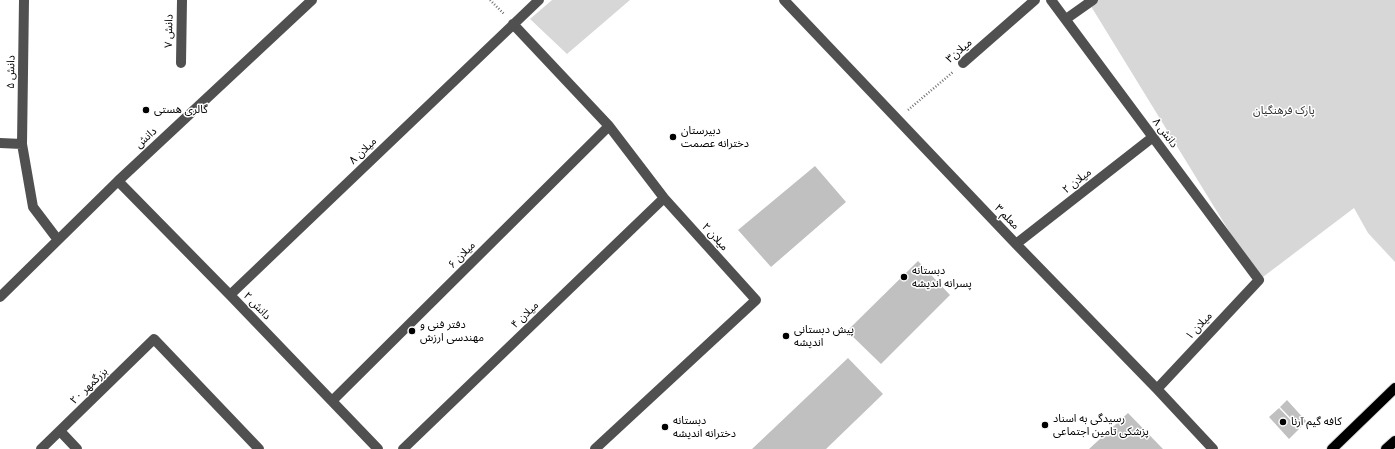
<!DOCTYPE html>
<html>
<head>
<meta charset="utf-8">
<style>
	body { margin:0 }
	canvas { display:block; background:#fff }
</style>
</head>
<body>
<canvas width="1395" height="449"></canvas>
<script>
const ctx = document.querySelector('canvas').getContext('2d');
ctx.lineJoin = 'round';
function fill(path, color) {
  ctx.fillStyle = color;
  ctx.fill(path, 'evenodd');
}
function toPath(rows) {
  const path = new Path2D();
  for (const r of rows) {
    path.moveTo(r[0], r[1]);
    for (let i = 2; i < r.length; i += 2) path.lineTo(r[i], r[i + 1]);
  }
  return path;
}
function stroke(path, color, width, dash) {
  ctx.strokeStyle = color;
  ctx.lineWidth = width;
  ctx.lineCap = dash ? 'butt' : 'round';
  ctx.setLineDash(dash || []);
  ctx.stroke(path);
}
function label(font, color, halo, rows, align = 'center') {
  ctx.font = font + ' Figtree,"Noto Sans Arabic",sans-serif';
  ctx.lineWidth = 3;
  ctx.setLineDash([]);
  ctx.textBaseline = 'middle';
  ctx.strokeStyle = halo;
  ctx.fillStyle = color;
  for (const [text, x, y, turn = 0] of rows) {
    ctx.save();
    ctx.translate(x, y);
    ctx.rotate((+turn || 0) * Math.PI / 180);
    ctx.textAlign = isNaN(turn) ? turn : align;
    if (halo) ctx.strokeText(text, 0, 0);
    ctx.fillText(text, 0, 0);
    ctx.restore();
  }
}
fill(toPath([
	[552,0,630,0,567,54,530,19],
	[1093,0,1395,0,1395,262,1368,233,1354,208,1259,280,1089,3]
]), '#d7d7d7');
fill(toPath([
	[815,166,846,202,771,267,738,230],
	[918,261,950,295,881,364,847,331],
	[848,358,883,394,826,449,752,449],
	[1287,400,1306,421,1300,428,1280,407],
	[1279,408,1299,429,1289,439,1269,417],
	[1128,413,1163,449,1089,449]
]), '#c0c0c0');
const major = toPath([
	[1332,449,1395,388],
	[1386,449,1395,441]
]);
stroke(major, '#dbdbdb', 12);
stroke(toPath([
	[490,0,504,14],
	[908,110,953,72]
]), '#727272', 2.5, [1, 2]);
stroke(toPath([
	[24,0,22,144,33,207,58,240],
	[784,0,1016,244,1157,389,1213,449],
	[1051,0,1259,280,1157,389],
	[1066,19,1093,0],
	[513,24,609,126,664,198,756,300,595,449],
	[181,63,182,0],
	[963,63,1035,0],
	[0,143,22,144],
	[118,181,230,295,378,449],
	[1016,244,1153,137],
	[230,295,539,0],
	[0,297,118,181,312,0],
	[332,401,609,126],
	[60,431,77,449],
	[41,449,154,339,259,449],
	[403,449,664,198]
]), '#505050', 10);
stroke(major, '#000', 10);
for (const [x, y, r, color] of [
	[146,110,4,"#000"],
	[673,137,4,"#000"],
	[904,277,4,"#000"],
	[412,331,4,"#000"],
	[786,336,4,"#000"],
	[1283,422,4,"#000"],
	[1045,425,4,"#000"],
	[665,427,4,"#000"]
]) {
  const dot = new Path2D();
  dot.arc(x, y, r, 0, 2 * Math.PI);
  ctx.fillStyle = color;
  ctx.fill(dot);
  stroke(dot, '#fff', 1.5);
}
label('11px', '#000', '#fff', [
	["دانش ۷",169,31,-89],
	["میلان۳",959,51,-41],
	["دانش ۵",11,72,-89],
	["دانش ۸",1165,133,53],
	["دانش",146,138,-43],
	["میلان ۸",363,151,-44],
	["میلان ۲",1077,181,-38],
	["معلم ۳",1007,217,46],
	["میلان ۲",715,237,48],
	["میلان ۶",462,255,-45],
	["دانش ۲",257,306,46],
	["میلان ۴",525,315,-44],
	["میلان ۱",1199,326,-47],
	["بزرگمهر ۲۰",89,386,-44]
]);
label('11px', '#000', '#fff', [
	["گالری هستی",154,110],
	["دبیرستان",681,131],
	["دخترانه عصمت",681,144],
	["دبستانه",912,271],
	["پسرانه اندیشه",912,284],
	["دفتر فنی و",420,325],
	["مهندسی ارزش",420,338],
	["پیش دبستانی",794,330],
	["اندیشه",794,343],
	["رسیدگی به اسناد",1053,419],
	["پزشکی تامین اجتماعی",1053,432],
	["دبستانه",673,421],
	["دخترانه اندیشه",673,434],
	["کافه گیم آرنا",1291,422]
], 'left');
label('11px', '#2e2e2e', '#fff', [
	["پارک فرهنگیان",1284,111]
]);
</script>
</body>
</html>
